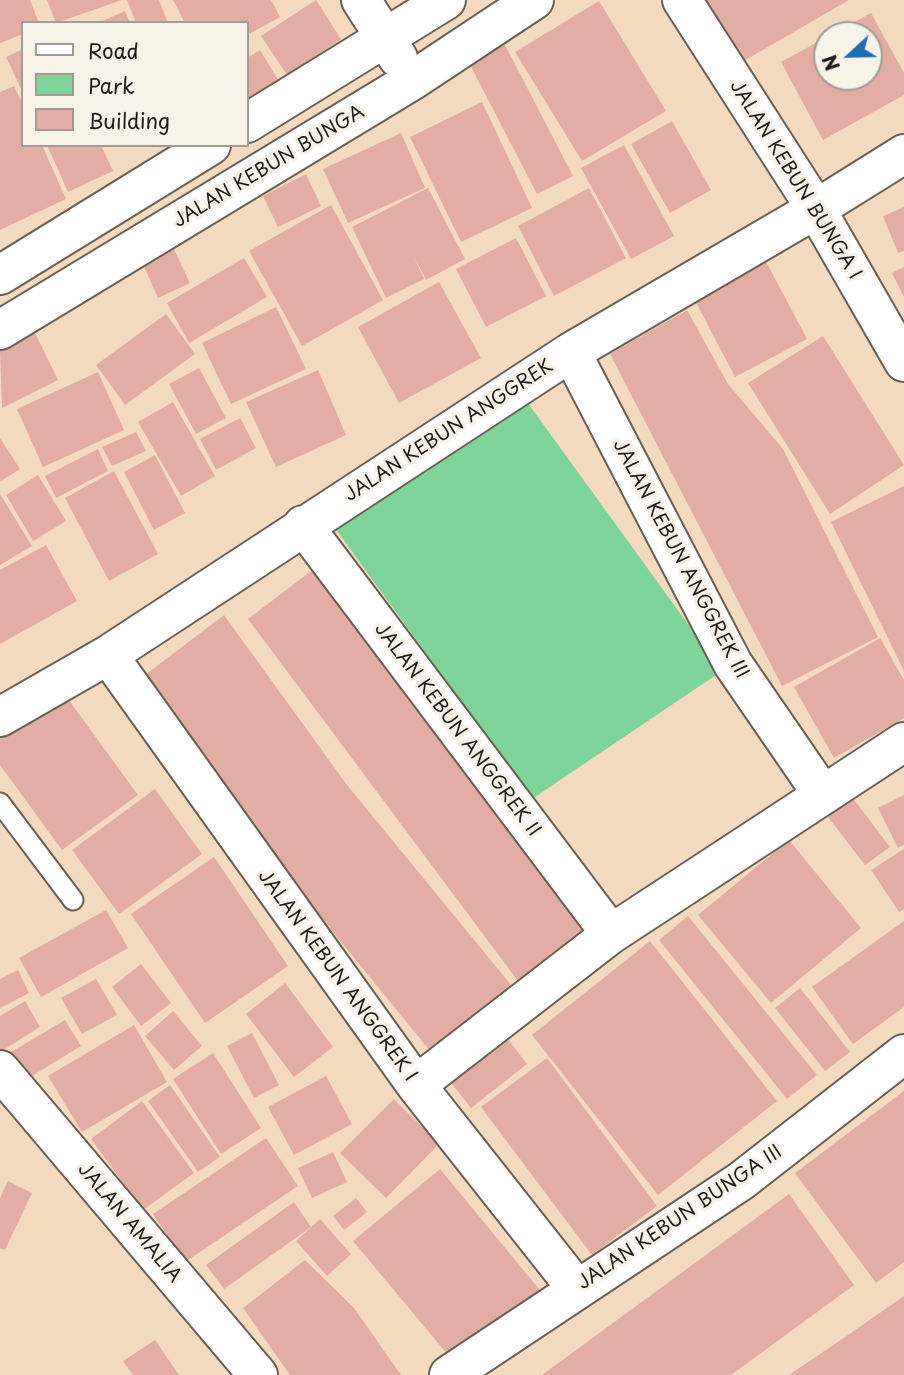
<!DOCTYPE html>
<html>
<head>
<meta charset="utf-8">
<style>
	body { margin:0 }
	#map { position:relative; width:904px; height:1375px; overflow:hidden; background:#f4dbbf; font-family:"Playpen Sans",sans-serif }
	canvas { display:block }
	.legend { position:absolute; left:21px; top:21px; width:228px; height:126px; box-sizing:border-box; background:#f7f3e8; border:2px solid #9f9d96; margin:0; padding:9px 12px; list-style:none; font-size:21px; color:#1c1c1c }
	.legend li { display:flex; align-items:center; gap:14px; height:35px }
	.legend b { width:35px; border:2px solid #9f9d96 }
	.north { position:absolute; left:813px; top:21px; width:70px; height:70px; box-sizing:border-box; background:#f7f3e8; border:2px solid #9f9d96; border-radius:50%; rotate:248deg; font-size:19px; font-weight:700; line-height:28px; text-align:center; color:#1c1c1c }
	.north::after { content:''; display:block; margin:auto; width:24px; height:32px; background:#1f6fb2; clip-path:polygon(50% 0,100% 100%,50% 72%,0 100%) }
</style>
</head>
<body>
<div id="map">
<canvas width="904" height="1375"></canvas>
<ul class="legend">
<li><b style="height:9px;background:#fff"></b>Road</li>
<li><b style="height:19px;background:#7fd599"></b>Park</li>
<li><b style="height:19px;background:#e2ada2"></b>Building</li>
</ul>
<div class="north">N</div>
</div>
<script>
const ctx = document.querySelector('canvas').getContext('2d');
ctx.lineJoin = 'round';
function fill(path, color) {
  ctx.fillStyle = color;
  ctx.fill(path, 'evenodd');
}
function toPath(rows) {
  const path = new Path2D();
  for (const r of rows) {
    path.moveTo(r[0], r[1]);
    for (let i = 2; i < r.length; i += 2) path.lineTo(r[i], r[i + 1]);
  }
  return path;
}
function stroke(path, color, width, dash) {
  ctx.strokeStyle = color;
  ctx.lineWidth = width;
  ctx.lineCap = dash ? 'butt' : 'round';
  ctx.setLineDash(dash || []);
  ctx.stroke(path);
}
function label(font, color, halo, rows, align = 'center') {
  ctx.font = font + ' "Playpen Sans",sans-serif';
  ctx.lineWidth = 7;
  ctx.setLineDash([]);
  ctx.textBaseline = 'middle';
  ctx.strokeStyle = halo;
  ctx.fillStyle = color;
  for (const [text, x, y, turn = 0] of rows) {
    ctx.save();
    ctx.translate(x, y);
    ctx.rotate((+turn || 0) * Math.PI / 180);
    ctx.textAlign = isNaN(turn) ? turn : align;
    if (halo) ctx.strokeText(text, 0, 0);
    ctx.fillText(text, 0, 0);
    ctx.restore();
  }
}
fill(toPath([
	[522,395,722,671,532,799,332,524]
]), '#7fd599');
fill(toPath([
	[0,0,30,0,39,23,23,23,23,34,0,43],
	[47,0,122,0,56,23],
	[127,0,159,0,168,23,136,23],
	[173,0,271,0,280,17,247,35,247,23,185,23],
	[316,0,341,39,287,75,261,36],
	[705,0,849,0,742,62],
	[599,1,666,111,582,161,515,52],
	[125,11,130,23,98,23],
	[871,13,904,73,904,95,823,140,781,62,827,37,827,77,869,77,869,35,830,35],
	[505,45,573,176,537,194,469,63],
	[23,49,23,93,6,57],
	[260,50,286,93,247,117,247,58],
	[14,86,23,105,23,145,42,145,66,199,0,230,0,92],
	[482,102,532,208,461,242,410,137],
	[672,121,711,190,670,213,631,144],
	[401,133,425,188,348,223,323,169],
	[47,145,101,145,113,171,68,192],
	[624,145,674,236,631,259,581,168],
	[306,174,321,206,278,227,263,196],
	[428,188,465,259,426,280,414,257,424,279,386,298,352,227],
	[589,188,626,258,554,296,518,226],
	[331,205,383,300,302,346,249,251],
	[904,207,904,251,898,253,883,216],
	[516,238,546,296,486,327,456,269],
	[172,245,190,283,158,298,141,260],
	[762,254,807,339,735,377,690,291],
	[244,258,267,297,189,343,167,303],
	[904,267,904,297,892,273],
	[439,282,481,358,399,403,358,327],
	[276,307,306,369,231,404,202,343],
	[687,310,728,384,783,449,878,637,782,686,610,354],
	[166,314,195,354,125,405,96,365],
	[35,333,58,380,2,408,0,350],
	[823,336,904,465,830,514,748,383],
	[199,368,226,418,196,434,169,384],
	[318,370,346,435,276,467,246,402],
	[98,372,124,430,43,467,17,409],
	[173,402,215,476,181,496,138,422],
	[240,418,256,448,216,470,200,439],
	[136,432,146,451,112,466,102,447],
	[0,438,20,469,1,481,0,479],
	[98,449,108,471,56,498,45,476],
	[155,455,185,513,154,530,124,472],
	[114,471,158,554,109,581,65,498],
	[38,475,66,521,33,541,6,495],
	[904,486,904,671,831,522],
	[0,494,32,546,0,565],
	[46,545,77,601,0,644,0,570],
	[319,565,592,933,521,985,248,619],
	[224,615,347,785,516,991,435,1057,267,851,141,678],
	[880,638,904,680,904,718,834,758,794,687],
	[60,688,138,795,62,850,0,765,0,733],
	[843,785,890,847,865,865,818,804],
	[155,789,202,854,119,914,72,850],
	[904,795,904,845,898,848,878,808],
	[789,840,861,928,771,1003,698,915],
	[904,849,904,909,899,912,871,870],
	[214,857,288,966,205,1023,131,914],
	[106,910,128,948,41,997,19,958],
	[688,916,817,1075,787,1099,659,940],
	[904,921,904,1007,853,1044,812,987],
	[650,941,777,1101,658,1195,532,1035],
	[141,964,171,1003,141,1026,112,987],
	[18,970,29,993,0,1008,0,979],
	[96,979,117,1015,82,1034,61,998],
	[285,983,333,1047,294,1077,246,1014],
	[800,988,850,1052,825,1071,775,1008],
	[25,1001,40,1027,0,1052,0,1016],
	[173,1011,202,1046,174,1070,145,1036],
	[65,1020,81,1046,22,1082,6,1055],
	[134,1025,167,1082,82,1132,48,1076],
	[497,1025,527,1064,471,1108,441,1070],
	[252,1033,279,1085,254,1098,227,1046],
	[213,1053,261,1128,221,1154,173,1079],
	[547,1058,657,1206,592,1255,481,1107],
	[326,1076,352,1124,294,1155,268,1107],
	[170,1085,220,1157,198,1172,148,1101],
	[904,1091,904,1262,876,1283,795,1173],
	[394,1099,439,1144,386,1198,340,1153],
	[142,1101,194,1173,143,1210,91,1139],
	[266,1138,298,1186,185,1262,153,1214],
	[333,1152,347,1182,312,1198,298,1168],
	[440,1169,544,1295,458,1367,353,1241],
	[8,1181,32,1193,5,1250,0,1248,0,1198],
	[789,1194,854,1285,776,1342,731,1375,542,1375],
	[356,1198,367,1212,344,1230,333,1216],
	[294,1202,311,1227,224,1289,206,1265],
	[320,1219,351,1254,327,1276,296,1241],
	[305,1260,354,1308,401,1375,290,1375,243,1308],
	[904,1296,904,1375,789,1375,848,1335],
	[155,1340,168,1359,179,1375,133,1375,123,1361]
]), '#e2ada2');
const service = toPath([
	[0,803,73,900]
]);
const minor = toPath([
	[361,0,398,58],
	[682,0,816,209,904,362],
	[247,123,446,0],
	[0,275,211,145],
	[0,330,413,80,534,0],
	[571,352,733,664,823,795],
	[303,525,611,934],
	[108,655,416,1085,577,1289],
	[0,717,108,655,571,352,816,209,904,154],
	[0,1070,258,1375],
	[416,1085,611,934,904,742],
	[449,1375,741,1181,904,1054]
]);
stroke(service, '#685f55', 23);
stroke(minor, '#685f55', 42);
stroke(service, '#fff', 19);
stroke(minor, '#fff', 38);
label('19px', '#1c1c1c', '#f7f3e8', [
	["JALAN KEBUN BUNGA",269,167,-31],
	["JALAN KEBUN BUNGA I",795,180,58],
	["JALAN KEBUN ANGGREK",449,431,-33],
	["JALAN KEBUN ANGGREK III",680,559,62],
	["JALAN KEBUN ANGGREK II",457,730,53],
	["JALAN KEBUN ANGGREK I",337,976,54],
	["JALAN KEBUN BUNGA III",680,1218,-34],
	["JALAN AMALIA",129,1223,50]
]);
</script>
</body>
</html>
